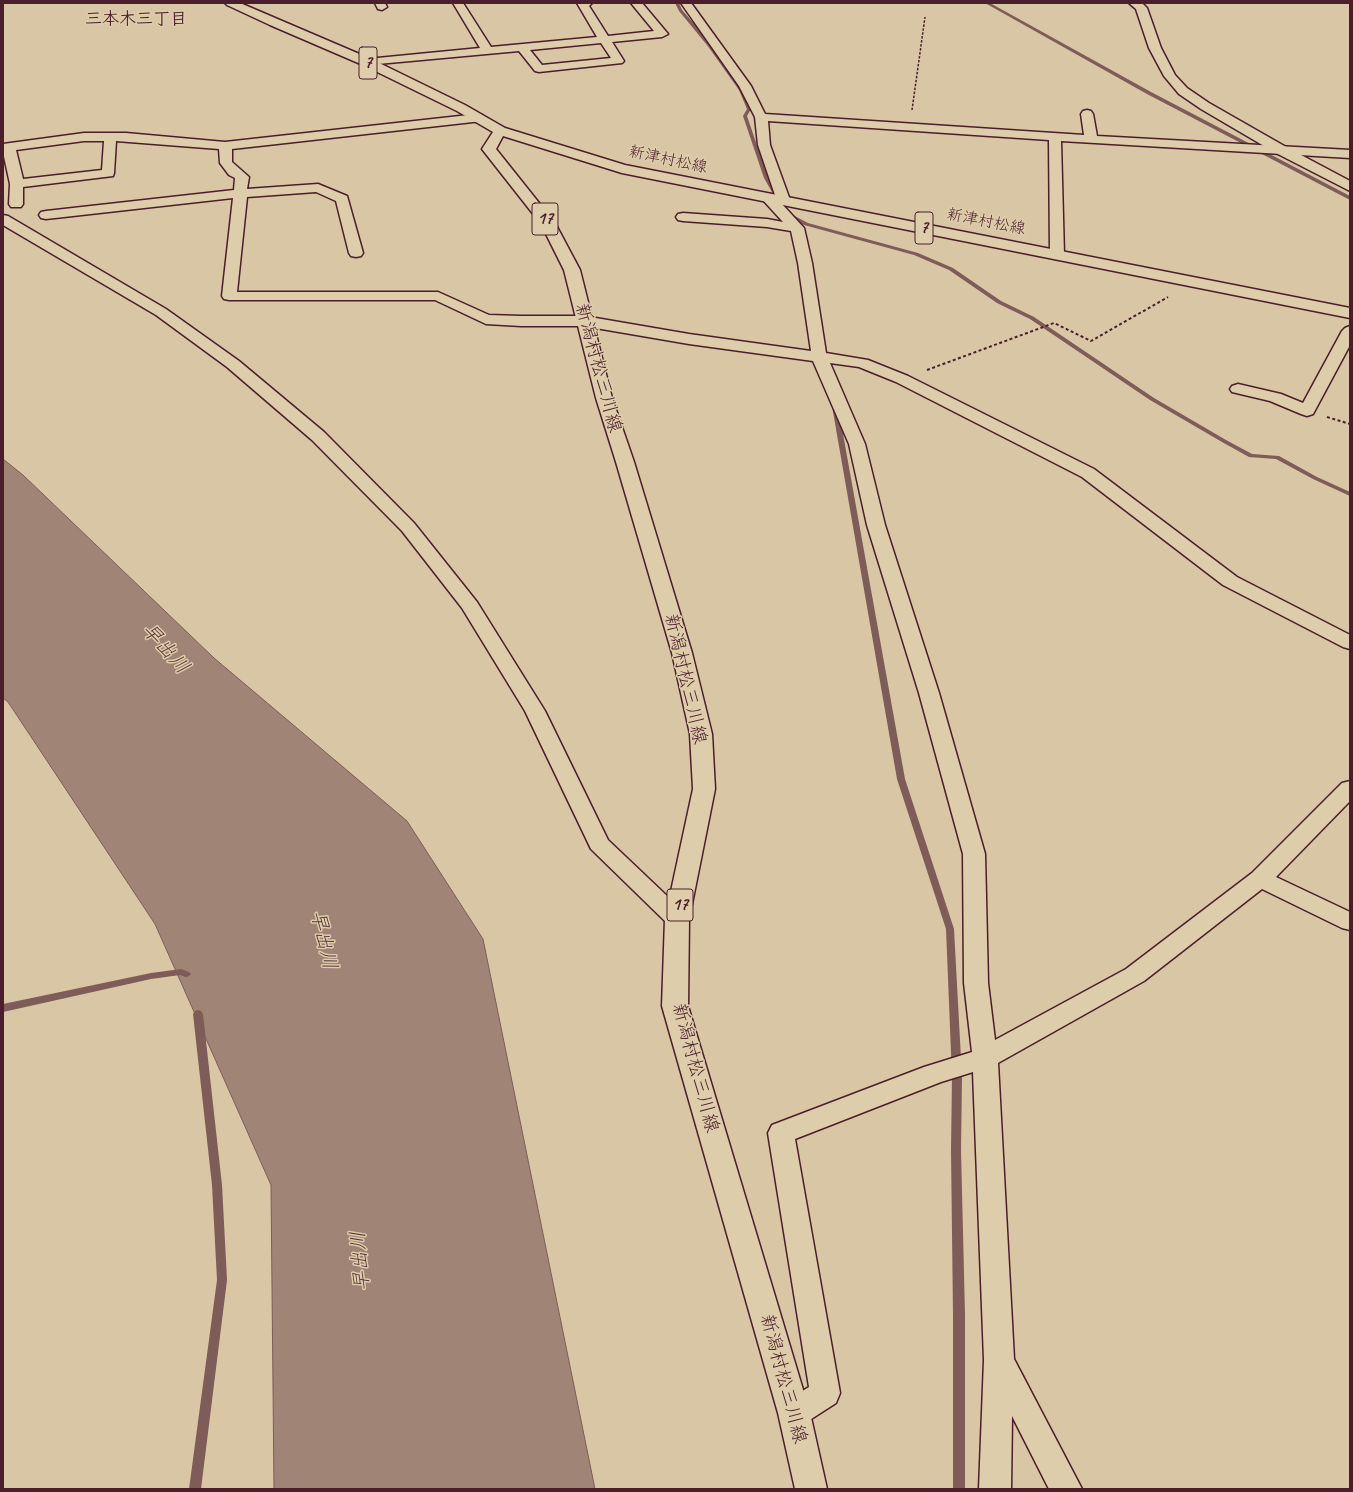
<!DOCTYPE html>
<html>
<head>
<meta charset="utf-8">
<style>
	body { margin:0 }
	#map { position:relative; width:1353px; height:1492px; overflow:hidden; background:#d8c6a5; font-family:Caveat,sans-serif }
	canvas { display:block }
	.frame { position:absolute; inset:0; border:4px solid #4a1f2b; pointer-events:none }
</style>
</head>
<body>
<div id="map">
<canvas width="1353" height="1492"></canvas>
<div class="frame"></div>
</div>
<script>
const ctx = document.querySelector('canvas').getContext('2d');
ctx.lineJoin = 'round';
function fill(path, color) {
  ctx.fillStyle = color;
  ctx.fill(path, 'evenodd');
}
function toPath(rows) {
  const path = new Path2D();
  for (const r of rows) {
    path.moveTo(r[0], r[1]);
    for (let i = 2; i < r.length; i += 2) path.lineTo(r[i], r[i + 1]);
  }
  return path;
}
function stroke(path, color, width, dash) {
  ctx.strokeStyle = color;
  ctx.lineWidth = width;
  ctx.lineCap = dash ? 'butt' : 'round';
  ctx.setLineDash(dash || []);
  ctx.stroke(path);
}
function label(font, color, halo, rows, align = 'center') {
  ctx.font = font + ' Caveat,"Klee One",sans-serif';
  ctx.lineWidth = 3;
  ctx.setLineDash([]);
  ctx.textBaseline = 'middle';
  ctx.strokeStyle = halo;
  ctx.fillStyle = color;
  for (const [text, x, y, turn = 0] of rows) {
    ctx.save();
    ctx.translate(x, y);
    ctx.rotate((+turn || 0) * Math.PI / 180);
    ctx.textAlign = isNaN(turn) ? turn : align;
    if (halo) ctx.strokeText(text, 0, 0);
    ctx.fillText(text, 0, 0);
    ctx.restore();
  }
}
const water = toPath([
	[3,459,23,475,214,658,407,821,483,939,595,1489,274,1489,271,1185,155,924,8,702,3,698,3,459]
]);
fill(water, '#a08475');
stroke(water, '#7e5c57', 1);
fill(toPath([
	[675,3,679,3,682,10,711,43,743,90,751,109,747,116,768,178,782,200,781,201,777,201,764,178,743,116,747,109,739,90,707,45,679,11,675,3],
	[985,3,990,3,1151,92,1350,196,1350,200,1147,94,985,3],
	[785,213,789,213,808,223,918,253,953,268,1001,301,1034,317,1154,398,1226,440,1252,454,1279,456,1317,477,1350,492,1350,496,1313,479,1276,459,1249,457,1222,442,1150,400,1030,319,997,303,949,270,914,255,804,225,785,215,785,213],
	[835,404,838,406,905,779,954,929,962,1077,961,1150,965,1315,965,1489,953,1489,953,1315,951,1150,952,1077,946,929,897,779,832,406,835,404],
	[181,969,189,972,191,974,189,976,186,977,180,975,151,979,3,1012,3,1004,151,973,181,969],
	[198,1010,201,1011,203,1014,222,1185,227,1280,201,1489,189,1489,217,1280,212,1185,193,1014,195,1011,198,1010]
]), '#7e5c57');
const street = toPath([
	[375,3,385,3,387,7,382,10,378,9,375,3],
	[453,3,463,3,491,47,597,37,577,3,592,3,589,6,608,36,654,31,631,3,642,3,668,34,662,37,612,42,624,61,622,63,539,72,535,71,519,51,367,65,363,64,361,62,363,60,367,59,480,48,453,3],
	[601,43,611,58,542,65,530,50,601,43],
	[681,3,691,3,751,86,765,114,1084,135,1081,114,1083,111,1087,110,1091,111,1093,114,1097,136,1350,150,1350,158,1061,141,1064,255,1062,258,1057,259,1052,258,1050,255,1049,140,768,121,770,145,790,200,788,203,781,203,804,228,812,263,826,353,868,360,908,376,1094,469,1237,577,1350,635,1350,649,1343,647,1223,585,1082,477,896,382,859,367,830,363,865,444,885,525,939,693,985,854,988,983,995,1040,1126,969,1252,873,1342,783,1350,781,1350,801,1276,877,1350,912,1350,930,1342,928,1262,889,1144,981,998,1063,1014,1359,1082,1489,1049,1489,1012,1416,1011,1489,979,1489,984,1360,973,1072,941,1082,795,1139,840,1393,836,1403,805,1423,794,1427,783,1423,779,1413,783,1403,809,1387,768,1133,772,1125,924,1067,972,1052,964,983,963,854,919,693,867,525,849,444,813,361,689,344,584,326,521,326,486,324,435,300,229,300,224,299,222,296,233,198,46,219,41,218,39,215,41,212,46,211,234,190,235,178,229,175,220,163,219,149,116,141,114,173,113,176,23,187,23,204,21,207,11,207,9,204,10,184,3,152,3,144,84,133,126,133,225,142,478,114,482,115,484,118,482,121,232,149,232,162,249,177,247,189,318,184,347,196,363,253,361,256,356,257,351,256,349,253,336,201,316,192,247,197,237,292,438,292,489,315,521,316,584,316,689,334,811,351,798,263,791,231,767,227,683,221,678,220,676,217,678,214,683,213,767,219,783,222,762,199,764,196,769,195,776,198,758,145,755,117,739,86,681,3],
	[84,141,104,141,102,170,23,179,16,150,84,141],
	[3,215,8,216,166,309,239,361,324,432,414,523,477,602,545,711,608,840,685,913,689,919,685,925,677,927,669,925,591,849,525,711,462,608,402,531,312,440,227,367,156,315,3,225,3,215],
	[1350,326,1350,345,1313,414,1307,416,1301,414,1270,401,1232,392,1230,389,1232,386,1238,384,1281,394,1303,403,1342,331,1345,328,1350,326]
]);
const secondary = toPath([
	[1129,3,1142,3,1147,8,1161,48,1175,75,1187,88,1209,103,1286,147,1350,181,1350,191,1276,153,1201,109,1179,94,1164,76,1149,48,1136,9,1129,3]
]);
const primary = toPath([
	[225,3,240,3,371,59,465,105,505,128,625,165,1350,308,1350,318,622,173,503,136,496,149,555,223,580,270,612,398,634,462,692,653,712,734,715,789,689,919,688,1006,810,1413,827,1489,795,1489,778,1413,662,1006,665,919,693,789,690,734,672,653,616,462,596,398,564,270,541,224,482,149,493,132,457,111,363,65,270,25,227,5,225,3]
]);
stroke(street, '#4a1f2b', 3);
stroke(secondary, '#4a1f2b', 3);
stroke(primary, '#4a1f2b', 3);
stroke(toPath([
	[912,110,925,17]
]), '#4a1f2b', 1.5, [2.5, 1.5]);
stroke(toPath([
	[927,370,1054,323,1091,341,1168,297],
	[1327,417,1350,424]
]), '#4a1f2b', 2, [3, 2.5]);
fill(street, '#decdaa');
fill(secondary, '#decdaa');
fill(primary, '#decdaa');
label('16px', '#4a1f2b', '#decdaa', [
	["新津村松線",668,160,12],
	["新津村松線",986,222,11]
]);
label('bold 17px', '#4a1f2b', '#decdaa', [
	["三本木三丁目",136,20]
]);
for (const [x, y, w] of [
	[368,63,18],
	[545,219,26],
	[924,228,18],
	[680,905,26]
]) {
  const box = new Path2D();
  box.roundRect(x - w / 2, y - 16, w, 32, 3);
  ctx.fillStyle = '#decdaa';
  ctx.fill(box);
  stroke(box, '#4a1f2b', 1);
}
label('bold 18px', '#4a1f2b', null, [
	["7",368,63],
	["17",545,219],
	["7",924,228],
	["17",680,905]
]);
label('19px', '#4a1f2b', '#decdaa', [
	["新潟村松三川線",598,368,75],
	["新潟村松三川線",685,679,77],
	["新潟村松三川線",695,1068,75],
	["新潟村松三川線",783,1379,75]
]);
label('italic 20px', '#5b333a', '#decdaa', [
	["早出川",165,649,48],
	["早出川",323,940,77],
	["早出川",361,1261,-95]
]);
</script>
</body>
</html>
